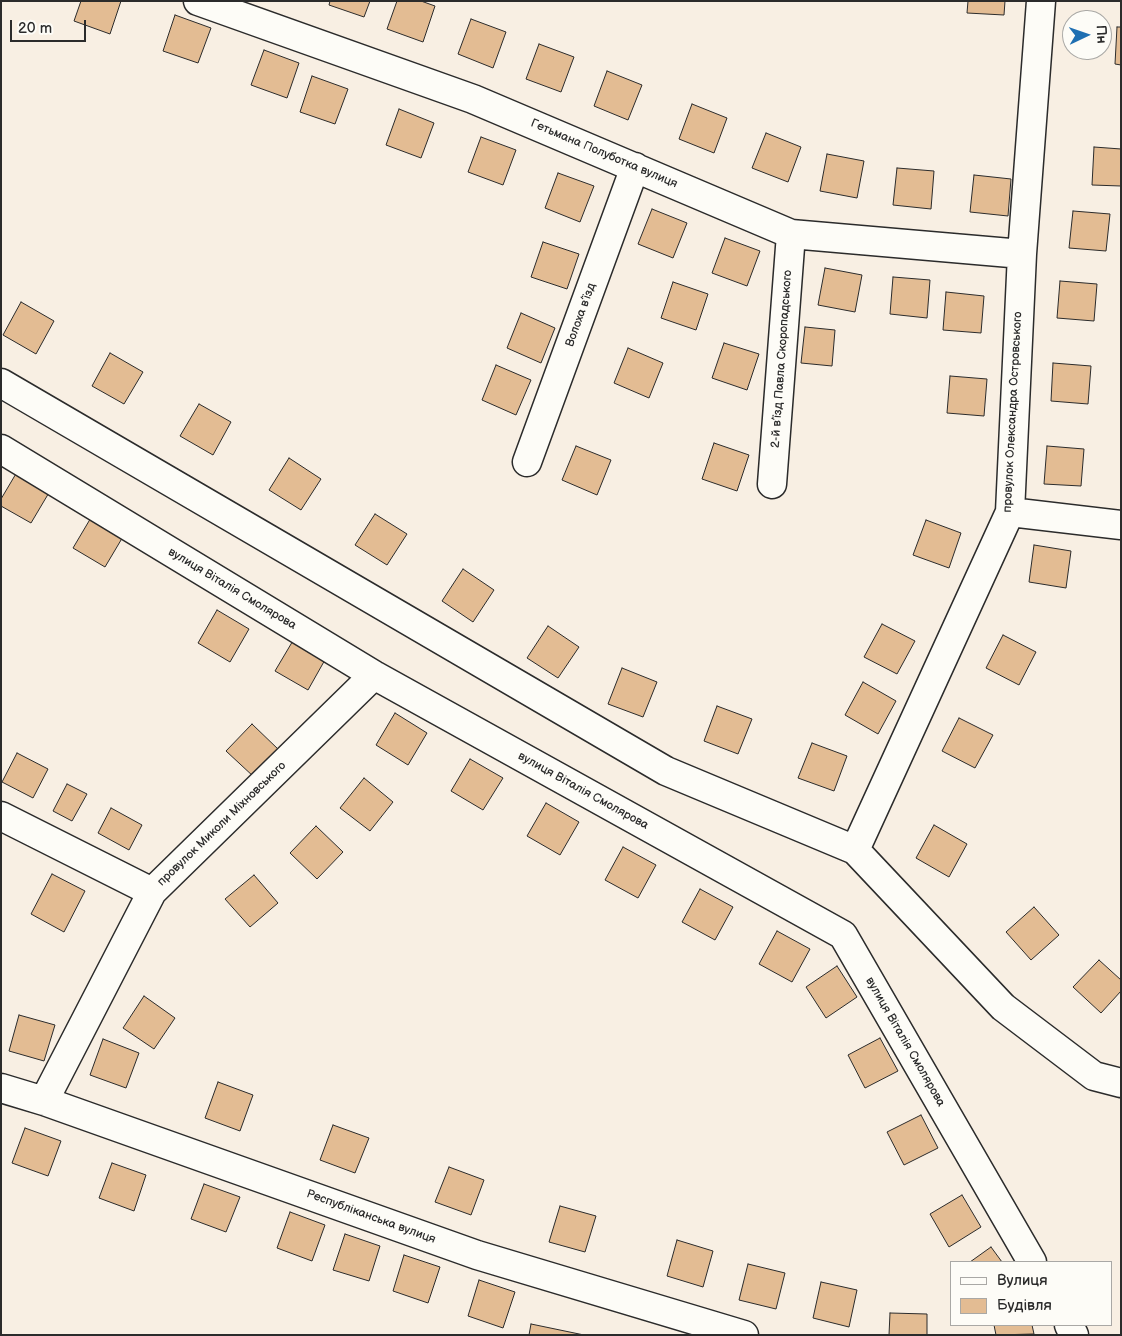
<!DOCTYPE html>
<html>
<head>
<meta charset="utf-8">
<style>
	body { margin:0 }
	#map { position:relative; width:1122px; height:1336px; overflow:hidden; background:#f8efe3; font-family:"Balsamiq Sans",sans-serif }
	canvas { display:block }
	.frame { position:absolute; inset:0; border:2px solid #2b2b2b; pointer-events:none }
	.legend { position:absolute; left:950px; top:1261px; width:162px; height:65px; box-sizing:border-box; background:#fdfcf7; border:1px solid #a9a8a5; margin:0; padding:6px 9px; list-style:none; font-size:15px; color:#2b2b2b }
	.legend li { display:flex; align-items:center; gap:10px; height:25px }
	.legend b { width:25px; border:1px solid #a9a8a5 }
	.north { position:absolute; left:1062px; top:10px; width:50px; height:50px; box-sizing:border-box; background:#fdfcf7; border:1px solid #a9a8a5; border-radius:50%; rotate:87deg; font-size:14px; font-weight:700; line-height:20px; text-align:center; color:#2b2b2b }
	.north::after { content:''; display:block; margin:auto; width:18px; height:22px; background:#1f6fb2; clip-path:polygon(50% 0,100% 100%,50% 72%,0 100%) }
	.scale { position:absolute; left:10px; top:20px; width:76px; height:22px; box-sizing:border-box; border:2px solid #2b2b2b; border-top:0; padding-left:6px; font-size:15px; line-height:18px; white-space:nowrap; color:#2b2b2b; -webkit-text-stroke:4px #fdfcf7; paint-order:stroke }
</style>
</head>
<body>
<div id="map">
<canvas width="1122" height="1336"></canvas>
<div class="frame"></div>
<ul class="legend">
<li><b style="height:6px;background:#fdfcf7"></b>Вулиця</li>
<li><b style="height:14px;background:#e3bc93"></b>Будівля</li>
</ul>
<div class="north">Пн</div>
<div class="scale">20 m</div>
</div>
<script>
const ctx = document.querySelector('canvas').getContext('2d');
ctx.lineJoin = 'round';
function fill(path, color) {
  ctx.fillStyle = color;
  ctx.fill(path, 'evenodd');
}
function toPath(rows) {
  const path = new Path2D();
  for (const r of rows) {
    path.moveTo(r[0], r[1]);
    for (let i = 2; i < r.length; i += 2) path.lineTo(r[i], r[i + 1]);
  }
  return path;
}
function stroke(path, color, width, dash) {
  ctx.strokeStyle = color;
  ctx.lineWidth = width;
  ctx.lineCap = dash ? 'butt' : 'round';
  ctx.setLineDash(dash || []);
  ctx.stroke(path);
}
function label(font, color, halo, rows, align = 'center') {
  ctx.font = font + ' "Balsamiq Sans",sans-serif';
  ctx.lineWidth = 4.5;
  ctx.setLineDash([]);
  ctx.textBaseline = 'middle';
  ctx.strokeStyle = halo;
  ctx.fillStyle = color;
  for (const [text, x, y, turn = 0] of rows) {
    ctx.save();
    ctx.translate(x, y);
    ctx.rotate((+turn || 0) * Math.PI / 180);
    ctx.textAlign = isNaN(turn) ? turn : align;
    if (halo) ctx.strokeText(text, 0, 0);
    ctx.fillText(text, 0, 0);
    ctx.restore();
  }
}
const building = toPath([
	[81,1,121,1,110,34,74,21,81,1],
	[330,1,370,1,364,17,329,5,330,1],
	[397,1,421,1,435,6,423,42,387,29,397,1],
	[968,1,1005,1,1004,15,967,13,968,1],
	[175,15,211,28,198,63,163,51,175,15],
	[471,19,506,32,493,68,458,54,471,19],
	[1117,27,1121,27,1121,65,1115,64,1117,27],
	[539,44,574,57,561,92,526,79,539,44],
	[264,50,299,63,287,98,251,85,264,50],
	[607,71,642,85,628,120,594,106,607,71],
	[312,76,348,89,335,124,300,112,312,76],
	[692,104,727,118,714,153,679,139,692,104],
	[399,109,434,123,421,158,386,145,399,109],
	[766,133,801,147,788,182,752,168,766,133],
	[481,137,516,150,503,185,468,172,481,137],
	[1094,147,1121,149,1121,186,1092,185,1094,147],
	[827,154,864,161,857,198,820,191,827,154],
	[897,168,934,171,931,209,893,205,897,168],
	[558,173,594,186,580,222,545,208,558,173],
	[974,175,1011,179,1008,216,970,212,974,175],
	[652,209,687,223,673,258,638,244,652,209],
	[1073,211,1110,214,1106,251,1069,248,1073,211],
	[725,238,760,251,747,286,712,273,725,238],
	[543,242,579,254,567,289,531,277,543,242],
	[825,268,862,275,855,312,818,305,825,268],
	[893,277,930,280,927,318,890,314,893,277],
	[1060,281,1097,284,1094,321,1057,318,1060,281],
	[673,282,708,294,696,330,661,318,673,282],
	[946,292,984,296,981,333,943,330,946,292],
	[21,302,54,321,36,354,3,335,21,302],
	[521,313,555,328,541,363,507,348,521,313],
	[805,327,835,330,832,366,801,363,805,327],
	[724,343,759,354,747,390,712,378,724,343],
	[628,348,663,363,649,398,614,383,628,348],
	[110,353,143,372,124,404,92,386,110,353],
	[1053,363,1091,366,1088,404,1051,401,1053,363],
	[496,365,531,380,516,415,482,400,496,365],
	[950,376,987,379,984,416,947,413,950,376],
	[199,404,231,422,213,455,180,436,199,404],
	[714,443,749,455,737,491,702,479,714,443],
	[576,446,611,460,597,495,562,480,576,446],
	[1047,446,1084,449,1081,486,1044,484,1047,446],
	[289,458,321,479,301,510,269,490,289,458],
	[17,472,50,491,31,523,1,506,1,499,17,472],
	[375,514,407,534,387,565,355,545,375,514],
	[92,516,124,535,105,567,73,548,92,516],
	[926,520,961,533,949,568,913,555,926,520],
	[1034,545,1071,551,1066,588,1029,582,1034,545],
	[463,569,494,590,473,622,442,601,463,569],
	[217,610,249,629,230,662,198,643,217,610],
	[882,624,915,641,897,674,864,657,882,624],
	[548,626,579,647,558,678,527,658,548,626],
	[1003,635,1036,652,1019,685,986,668,1003,635],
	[294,639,326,658,308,690,275,671,294,639],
	[622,668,657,682,643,717,608,704,622,668],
	[863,682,896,701,878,734,845,715,863,682],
	[717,706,752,719,738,754,704,741,717,706],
	[395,713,427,733,408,765,376,745,395,713],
	[959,718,993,735,975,768,942,751,959,718],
	[252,724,279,750,254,777,226,751,252,724],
	[812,743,847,756,834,791,798,778,812,743],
	[17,753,48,769,33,798,2,782,17,753],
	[470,759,503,778,483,810,451,791,470,759],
	[364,778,393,802,370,831,340,808,364,778],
	[67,784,87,794,72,821,53,811,67,784],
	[546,803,579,822,560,855,527,836,546,803],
	[111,808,142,825,129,850,98,833,111,808],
	[934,825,967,844,949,877,916,858,934,825],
	[316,826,343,852,317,879,290,853,316,826],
	[623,847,656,865,638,898,605,880,623,847],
	[52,874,85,891,64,932,31,914,52,874],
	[254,875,278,903,250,927,225,899,254,875],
	[700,889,733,907,715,940,682,922,700,889],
	[1034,907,1059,935,1031,960,1006,932,1034,907],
	[777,931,810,949,792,982,759,964,777,931],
	[1099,960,1121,980,1121,991,1101,1013,1073,987,1099,960],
	[837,966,857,997,826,1018,806,987,837,966],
	[144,996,175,1018,154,1049,123,1028,144,996],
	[19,1015,55,1025,44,1061,9,1051,19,1015],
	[880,1038,898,1071,865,1088,848,1055,880,1038],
	[103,1039,139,1053,126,1088,90,1075,103,1039],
	[218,1082,253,1095,240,1131,205,1118,218,1082],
	[921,1115,938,1148,904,1165,887,1132,921,1115],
	[333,1125,369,1138,355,1173,320,1160,333,1125],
	[25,1128,61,1141,48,1176,12,1163,25,1128],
	[112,1163,146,1175,134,1211,99,1198,112,1163],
	[449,1167,484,1180,471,1215,435,1202,449,1167],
	[204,1184,240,1197,226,1232,191,1219,204,1184],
	[962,1195,981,1227,949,1247,930,1214,962,1195],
	[560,1206,596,1216,585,1252,549,1242,560,1206],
	[290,1212,325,1225,312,1261,277,1248,290,1212],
	[345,1234,380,1246,369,1281,333,1270,345,1234],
	[677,1240,713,1251,703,1287,667,1276,677,1240],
	[991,1247,1002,1262,970,1262,991,1247],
	[404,1255,440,1267,428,1303,393,1291,404,1255],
	[748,1264,785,1273,776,1309,739,1300,748,1264],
	[479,1280,515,1292,503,1328,468,1316,479,1280],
	[821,1282,857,1290,849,1327,813,1318,821,1282],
	[890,1313,927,1314,927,1335,889,1335,890,1313],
	[531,1324,584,1335,529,1335,531,1324],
	[994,1325,1032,1325,1034,1334,996,1335,994,1325]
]);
fill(building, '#e3bc93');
stroke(building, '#2b2b2b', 1);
const street = toPath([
	[198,1,473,99,791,234,1022,254],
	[1,383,666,771,855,850,1003,1007,1094,1076,1121,1083],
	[1,449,374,675,843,935,1032,1262],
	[527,462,635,167],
	[772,484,791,234],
	[1010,512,1121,525],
	[1,816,152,892],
	[855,850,1010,512,1022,254,1041,1],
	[1,1088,44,1101,477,1255,744,1335],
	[44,1101,152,892,374,675],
	[1069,1325,1074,1335]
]);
stroke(street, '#2b2b2b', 31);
stroke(street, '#fdfcf7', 28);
label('12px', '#2b2b2b', '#fdfcf7', [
	["Гетьмана Полуботка вулиця",604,154,23],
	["Волоха в’їзд",581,315,-70],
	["2-й в’їзд Павла Скоропадського",782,359,-86],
	["провулок Олександра Островського",1013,412,-87],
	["вулиця Віталія Смолярова",232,589,31],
	["вулиця Віталія Смолярова",583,791,29],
	["провулок Миколи Міхновського",222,824,-44],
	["вулиця Віталія Смолярова",905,1042,60],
	["Республіканська вулиця",371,1217,20]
]);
</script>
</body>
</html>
